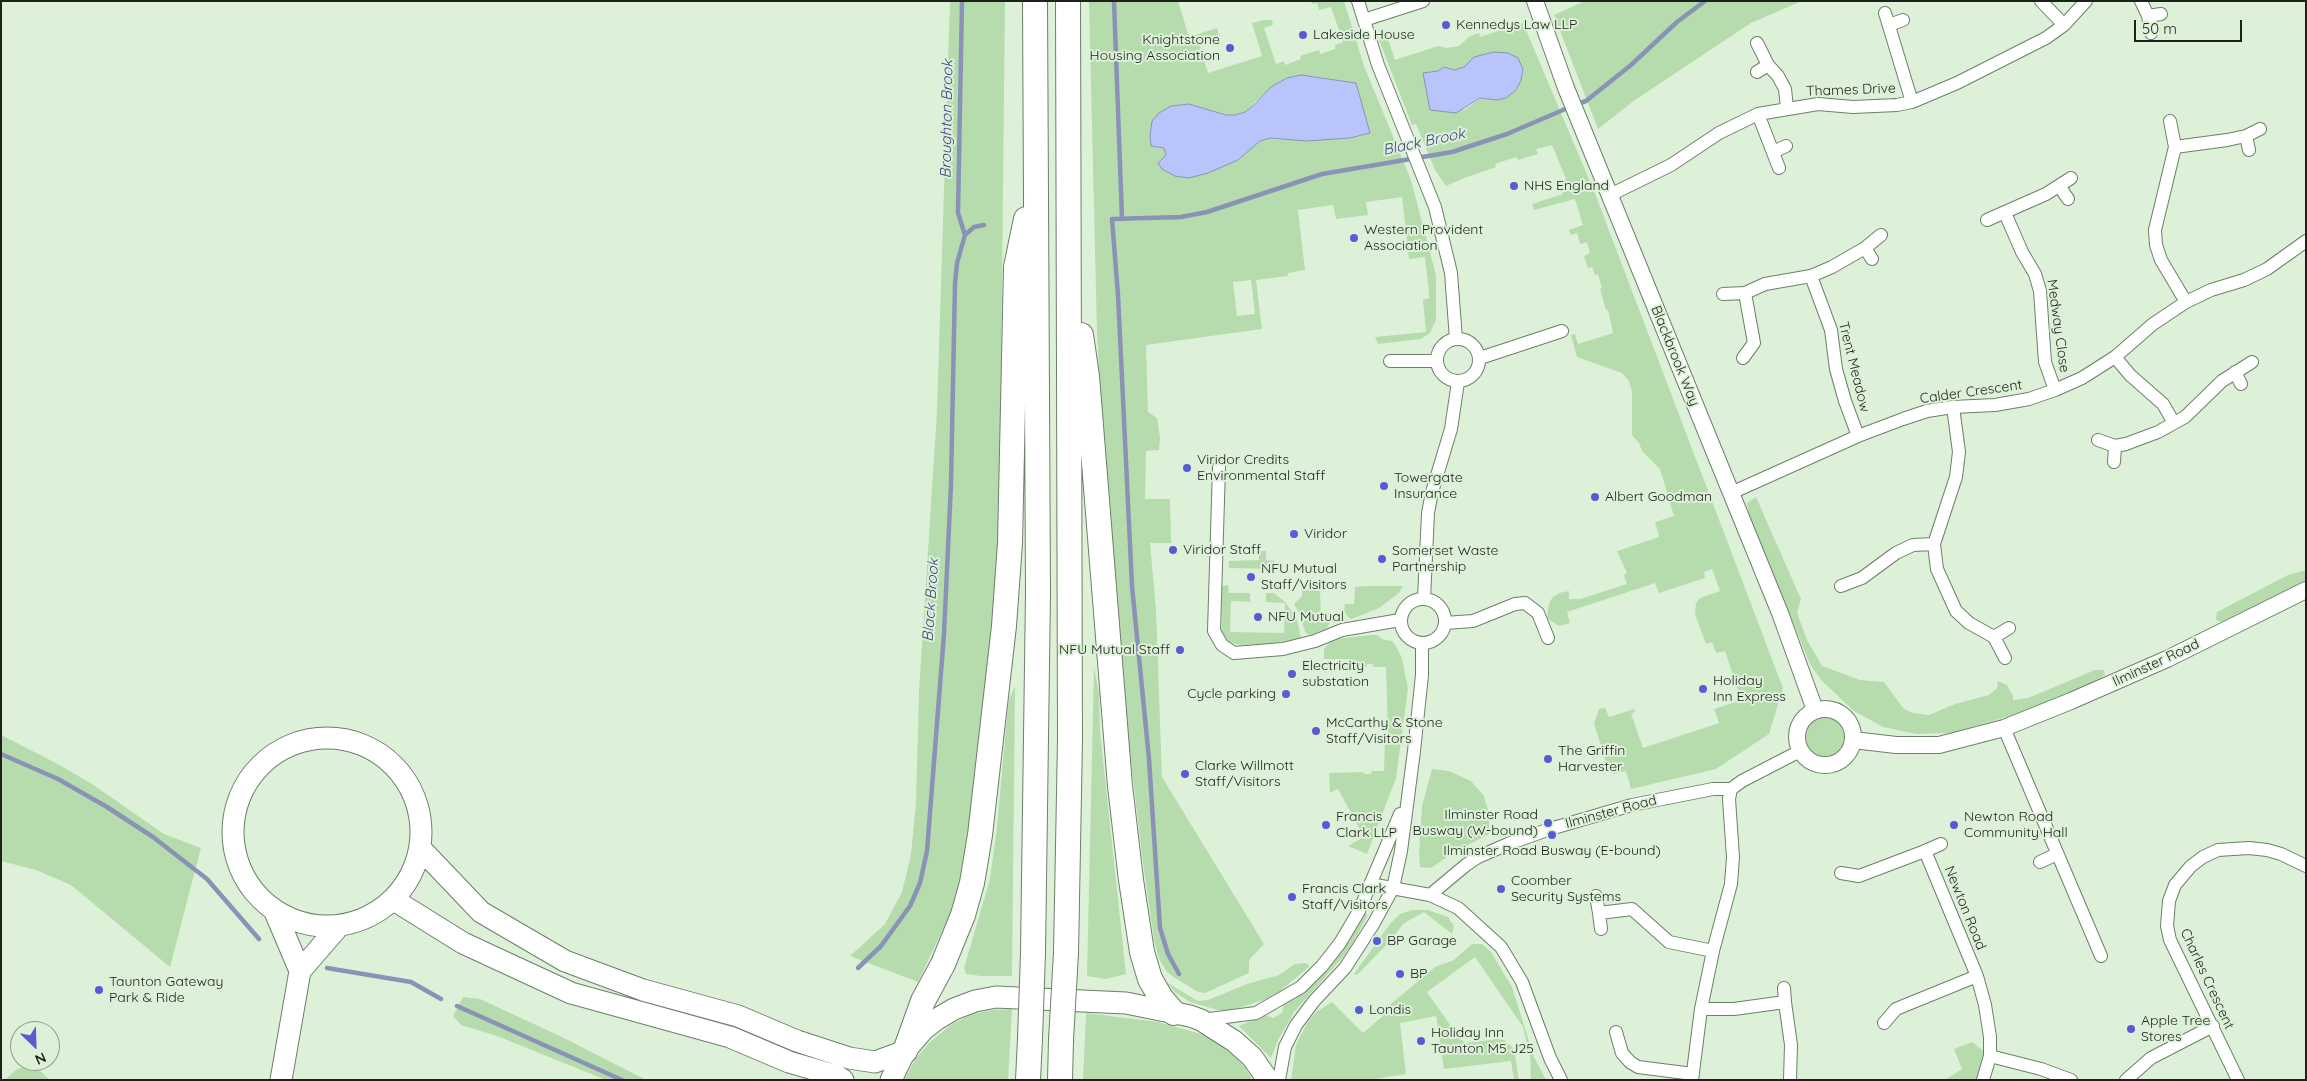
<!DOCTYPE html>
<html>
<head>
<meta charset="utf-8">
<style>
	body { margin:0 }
	#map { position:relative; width:2307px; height:1081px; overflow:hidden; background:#ddf1d9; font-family:Quicksand,sans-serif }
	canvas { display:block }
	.frame { position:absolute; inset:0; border:2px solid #1b2219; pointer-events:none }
	.north { position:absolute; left:10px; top:1021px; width:50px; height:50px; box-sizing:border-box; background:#ddf1d9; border:1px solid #8f9e8c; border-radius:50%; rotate:156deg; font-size:14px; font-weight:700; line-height:20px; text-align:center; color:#1b2219 }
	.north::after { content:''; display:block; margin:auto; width:18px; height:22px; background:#565cd3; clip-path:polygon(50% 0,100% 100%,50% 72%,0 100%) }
	.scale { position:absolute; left:2134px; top:20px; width:108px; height:22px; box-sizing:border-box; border:2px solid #1b2219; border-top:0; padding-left:6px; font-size:15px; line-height:18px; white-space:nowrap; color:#1b2219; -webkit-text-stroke:4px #ddf1d9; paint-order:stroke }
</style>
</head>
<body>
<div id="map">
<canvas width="2307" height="1081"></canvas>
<div class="frame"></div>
<div class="north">N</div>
<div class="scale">50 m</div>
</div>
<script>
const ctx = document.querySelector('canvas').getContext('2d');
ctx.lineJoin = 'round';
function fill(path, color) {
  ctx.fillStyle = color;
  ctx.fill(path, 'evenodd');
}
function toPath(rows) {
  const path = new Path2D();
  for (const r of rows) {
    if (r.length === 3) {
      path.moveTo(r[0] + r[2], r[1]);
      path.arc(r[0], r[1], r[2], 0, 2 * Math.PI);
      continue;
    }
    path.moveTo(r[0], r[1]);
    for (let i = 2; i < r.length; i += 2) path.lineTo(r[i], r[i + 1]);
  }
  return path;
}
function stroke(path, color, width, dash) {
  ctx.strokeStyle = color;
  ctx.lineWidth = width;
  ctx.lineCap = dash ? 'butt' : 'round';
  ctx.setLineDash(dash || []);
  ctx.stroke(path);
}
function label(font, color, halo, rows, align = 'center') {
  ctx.font = font + ' Quicksand,sans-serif';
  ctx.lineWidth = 4;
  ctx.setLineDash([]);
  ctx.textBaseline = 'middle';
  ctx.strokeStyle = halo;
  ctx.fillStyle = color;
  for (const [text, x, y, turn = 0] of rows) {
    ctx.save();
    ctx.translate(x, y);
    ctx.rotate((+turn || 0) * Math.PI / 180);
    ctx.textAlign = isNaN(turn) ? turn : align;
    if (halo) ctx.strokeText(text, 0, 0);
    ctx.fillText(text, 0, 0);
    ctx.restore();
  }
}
fill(toPath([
	[950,1,1005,1,1000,470,996,593,970,845,958,897,918,982,850,956,885,924,902,892,911,854,916,803,919,691,937,411],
	[1089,1,1178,1,1189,37,1217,28,1219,34,1198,41,1208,73,1262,56,1252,23,1264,20,1272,20,1273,25,1264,28,1276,64,1284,61,1285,65,1301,59,1300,56,1319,50,1320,54,1335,49,1335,45,1343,42,1331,7,1319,10,1317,3,1312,4,1311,1,1344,1,1364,66,1411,180,1436,275,1436,320,1430,333,1421,339,1378,344,1375,337,1426,332,1423,300,1429,298,1429,292,1425,257,1409,259,1402,197,1366,202,1368,215,1336,219,1333,205,1298,210,1305,270,1288,273,1288,276,1256,280,1262,329,1146,345,1148,412,1157,418,1160,438,1159,450,1146,451,1145,499,1170,499,1171,543,1150,543,1156,609,1162,777,1264,944,1249,960,1249,973,1205,993,1198,992,1175,978,1167,972,1159,959,1154,940,1142,855,1126,719,1106,505,1097,333],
	[1313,76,1336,81,1362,136,1306,141,1271,138,1260,141,1238,160,1162,159,1166,155,1164,148,1151,146,1159,113,1171,106,1189,104,1226,115,1235,115,1245,112,1271,87,1287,78],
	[1251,280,1255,314,1237,316,1233,282],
	[1585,1,1802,1,1751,23,1635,100,1598,129,1554,15],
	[1523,23,1594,191,1783,688,1769,734,1716,769,1631,789,1626,771,1614,774,1608,770,1594,723,1599,709,1605,708,1609,717,1634,709,1635,712,1631,714,1643,748,1719,723,1714,709,1741,700,1725,651,1716,653,1712,642,1706,644,1695,614,1696,603,1700,598,1720,591,1712,569,1704,572,1705,578,1659,593,1655,583,1567,612,1570,623,1559,626,1547,618,1549,604,1552,598,1559,593,1569,591,1569,599,1580,599,1627,584,1624,575,1627,573,1617,551,1659,537,1655,522,1674,516,1660,469,1642,451,1639,443,1632,435,1632,392,1629,381,1622,373,1577,357,1571,335,1575,334,1578,344,1613,333,1608,310,1606,310,1600,289,1602,288,1598,274,1595,275,1592,267,1588,268,1584,256,1590,253,1587,242,1580,244,1577,233,1571,235,1569,230,1583,225,1575,199,1534,210,1532,204,1563,194,1559,181,1566,179,1552,145,1536,149,1538,154,1518,160,1516,157,1495,164,1496,167,1464,178,1446,186,1435,170,1416,124,1412,125,1379,40,1381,31,1385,30,1395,60,1438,46,1447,48,1459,46,1470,36,1479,33,1480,37],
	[1474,57,1506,98,1497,100,1481,98,1464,110,1428,72,1438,71,1444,67,1454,70,1464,67],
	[1756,497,1801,599,1797,613,1807,640,1822,666,1860,680,1884,682,1904,709,1913,713,1929,715,1955,704,1989,695,1997,688,1998,681,2007,685,2013,696,2013,700,2028,698,2095,670,2104,670,2105,674,2099,680,2073,692,2017,714,1950,733,1916,734,1883,727,1854,711,1821,680,1810,664,1749,515,1747,503],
	[1259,551,1266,551,1266,560,1275,561,1274,569,1229,568,1229,561,1259,560],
	[2306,570,2306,580,2222,622,2216,620,2217,612,2288,575],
	[1228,585,1229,593,1250,593,1250,602,1231,601,1230,632,1284,633,1285,603,1266,602,1266,593,1274,593,1285,602,1297,619,1301,638,1269,644,1240,645,1229,642,1222,632,1222,586],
	[1366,586,1403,586,1399,593,1379,608,1352,619,1349,618,1344,611,1345,604,1354,604,1355,587],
	[1302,590,1320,590,1321,616,1330,616,1330,623,1326,629,1310,635,1305,632,1301,616,1294,604,1302,596],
	[1371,635,1378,635,1382,639,1392,641,1396,646,1402,658,1408,689,1396,778,1367,854,1348,846,1364,837,1338,789,1330,793,1329,773,1363,772,1364,774,1371,774,1372,771,1384,771,1385,734,1388,734,1386,667,1373,667,1373,664,1367,664,1366,667,1349,667,1349,659,1324,659,1324,649,1329,643,1337,639],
	[1094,667,1099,693,1100,731,1126,974,1106,979,1087,976],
	[1015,686,1012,976,981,976,966,974,964,968,990,879,997,827,1007,716,1009,700],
	[1825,737,19],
	[1,735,56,763,92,784,164,834,201,848,170,967,71,885,36,870,1,861],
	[1432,769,1449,771,1471,781,1484,796,1489,813,1489,834,1453,853,1431,868,1420,867,1419,854,1422,806],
	[1412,910,1428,910,1448,917,1454,926,1452,934,1424,912,1403,924,1392,939,1357,975,1354,974,1390,924,1400,914],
	[1365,914,1368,915,1355,939,1343,957,1294,1012,1278,1040,1271,1058,1239,1026,1265,1015,1273,1018,1282,1013,1284,1004,1308,989,1340,954],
	[1472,944,1482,944,1491,952,1512,987,1534,1057,1546,1080,1531,1080,1530,1056,1523,1027,1475,957,1427,992,1460,1039,1466,1043,1497,1039,1504,1040,1512,1047,1515,1055,1519,1080,1514,1080,1511,1061,1444,1069,1436,1016,1400,1023,1406,1074,1369,1080,1291,1080,1296,1045,1308,1021,1316,1012,1332,1002,1363,1033,1383,1016,1380,1013,1435,967,1454,960],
	[1306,963,1310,966,1280,991,1264,1000,1231,1010,1218,1010,1190,1002,1176,993,1166,982,1198,1001,1208,1000,1247,984,1279,975,1295,964],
	[463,997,480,999,562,1037,646,1080,606,1080,497,1036,461,1025,453,1016],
	[1012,1009,1008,1080,904,1080,916,1058,930,1042,951,1025,972,1014,992,1010],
	[1086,1013,1158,1022,1208,1036,1228,1050,1245,1067,1252,1080,1083,1080],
	[1972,1042,1990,1056,1982,1080,1945,1080,1962,1069,1954,1049],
	[23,1067,39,1070,50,1080,5,1080,17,1069]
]), '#b6dcae');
const water = toPath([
	[1494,52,1508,53,1518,58,1523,69,1521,80,1516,90,1506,98,1497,100,1480,98,1456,113,1430,110,1423,73,1438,71,1444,67,1454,70,1464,67,1474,57,1494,52],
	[1301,75,1356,83,1370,133,1350,138,1306,141,1271,138,1260,141,1238,160,1208,173,1189,178,1175,176,1162,169,1158,163,1166,155,1164,148,1151,146,1150,136,1152,121,1159,113,1171,106,1189,104,1226,115,1235,115,1245,112,1255,104,1271,87,1287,78,1301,75]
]);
fill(water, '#b9c4fa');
stroke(water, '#8a93b6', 1);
stroke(toPath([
	[962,1,958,213,965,235],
	[1114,1,1122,219],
	[1577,104,1586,101,1631,65,1677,22,1705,1],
	[1,754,58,779,107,807,153,837,207,879,259,939],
	[327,968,411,982,441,999],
	[858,968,881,946,910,906,920,883,927,851,944,634,951,484,955,284,957,263,965,235,974,227,984,225],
	[1179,974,1168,954,1160,928,1149,759,1132,586,1118,295,1112,219,1181,217,1207,212,1322,174,1452,152,1507,134,1570,107],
	[457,1006,622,1080]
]), '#8a93b6', 4.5);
const minor = toPath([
	[1358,1,1378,65,1435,207,1451,273,1456,339],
	[2041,1,2064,25],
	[2141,1,2148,16,2151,33],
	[1885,13,1912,102],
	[2148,16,2161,14],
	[1364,20,1423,1],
	[1889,25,1903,20],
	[1757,43,1768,65,1778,76,1785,89,1787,108],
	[1757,72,1768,65],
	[1758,114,1779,168],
	[2170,121,2175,147,2155,230,2156,245,2161,260,2186,302],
	[2246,136,2249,150],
	[2175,147,2227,140,2246,136,2260,129],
	[1773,152,1786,146],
	[2060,187,2068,199],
	[1610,195,1671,165,1719,133,1758,114,1818,104,1853,107,1897,105,1912,102,1957,83,2046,38,2064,25,2086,1],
	[2005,213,2022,252,2035,274,2040,291,2045,362,2055,390],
	[1987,220,2046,194,2071,178],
	[1865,248,1881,235],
	[1811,276,1831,330,1836,369,1845,401,1858,436],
	[1723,294,1745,293],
	[1458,360,21],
	[2115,357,2130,375,2163,404,2174,423],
	[1480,358,1562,331],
	[1743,358,1754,343,1745,293,1765,284,1811,276,1832,267,1865,248,1872,259],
	[1390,361,1436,361],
	[2235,372,2241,384],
	[1953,407,1959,452,1956,477,1934,544,1937,569,1956,611,1969,623,1994,637,2009,628],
	[2098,440,2115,446,2126,444,2158,432,2185,417,2222,381,2252,362],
	[2114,462,2115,446],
	[1219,467,1214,631,1222,645,1234,653,1283,649,1315,641,1342,630,1400,620],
	[1731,493,1858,436,1903,419,1927,411,1953,407,1995,405,2029,399,2055,390,2082,378,2115,357,2153,324,2186,302,2211,290,2244,280,2267,269,2306,241],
	[1841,586,1862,578,1896,553,1913,545,1934,544],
	[1423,621,22],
	[1424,599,1428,513,1432,492,1451,429,1458,382],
	[1445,623,1473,621,1515,604,1525,603,1538,613,1548,638],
	[1994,637,2005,658],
	[2004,728,2101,956],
	[1925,851,1941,844],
	[2040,862,2057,854],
	[1841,873,1859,876,1925,851,1977,976,1985,1005,1990,1037,1990,1056,1983,1080],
	[1370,884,1430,895,1458,908,1501,947,1522,982,1550,1058,1561,1080],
	[1430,895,1466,865,1478,857,1508,844,1550,829,1632,805,1713,789,1731,789,1742,781,1800,751],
	[1596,896,1599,913],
	[1601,929,1599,913,1632,909,1669,942,1713,951],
	[1784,988,1785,1002],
	[1701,1009,1734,1009,1785,1002,1791,1045,1790,1080],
	[1202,1020,1256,1013,1301,987,1322,966,1340,943,1359,911,1400,814],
	[1884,1023,1896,1009,1977,976],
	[1616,1032,1622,1053,1630,1062,1638,1067,1693,1074],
	[1990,1056,2041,1069,2071,1080],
	[1279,1080,1285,1047,1296,1025,1314,1001,1345,968,1374,923,1393,888,1401,851,1414,751,1422,675,1422,644],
	[1692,1080,1701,1009,1713,951,1731,884,1733,857,1729,799,1731,789],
	[2126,1080,2151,1058,2213,1026],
	[2238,1080,2170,940,2167,926,2169,901,2175,885,2191,866,2203,857,2218,850,2249,848,2267,850,2281,854,2306,866]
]);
const tertiary = toPath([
	[1535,1,1566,88,1780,613,1815,710],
	[1825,737,28],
	[1853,740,1896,745,1939,745,2004,728,2071,701,2167,659,2306,590]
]);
const trunk = toPath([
	[327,832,94],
	[420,848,481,912,565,961,643,990,738,1016,797,1041,849,1058,875,1062,905,1051],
	[394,900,463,943,571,993,730,1037,789,1062,837,1076,843,1080],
	[275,912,300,971],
	[281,1080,300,971,339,926],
	[891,1080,905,1051,923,1030,937,1019,954,1009,975,1001,996,997,1126,1003,1190,1016,1201,1020,1234,1041,1252,1057,1268,1080]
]);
const motorway = toPath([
	[1081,335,1087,376,1120,786,1131,880,1142,952,1150,979,1161,998,1174,1013],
	[1033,953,1038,593,1035,1],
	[1066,953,1070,740,1068,1],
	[905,1051,923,1001,943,964,963,915,972,883,980,835,1004,626,1010,543,1016,267,1026,219],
	[1028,1080,1030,1039],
	[1060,1080,1061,1040]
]);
stroke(minor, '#6d7f69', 14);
stroke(tertiary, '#6d7f69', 18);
stroke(trunk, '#6d7f69', 23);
stroke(motorway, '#6d7f69', 26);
stroke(minor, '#fff', 12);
stroke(tertiary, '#fff', 16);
stroke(trunk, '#fff', 21);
stroke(motorway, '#fff', 24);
const motorwayBridge = toPath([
	[1030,1039,1033,953],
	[1061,1040,1066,953]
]);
stroke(motorwayBridge, '#6d7f69', 26, []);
stroke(motorwayBridge, '#fff', 24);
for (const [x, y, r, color] of [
	[1446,25,5,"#565cd3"],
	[1303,35,5,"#565cd3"],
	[1230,48,5,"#565cd3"],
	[1514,186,5,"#565cd3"],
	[1354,238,5,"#565cd3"],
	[1187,468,5,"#565cd3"],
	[1384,486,5,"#565cd3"],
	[1595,497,5,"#565cd3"],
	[1294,534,5,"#565cd3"],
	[1173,550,5,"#565cd3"],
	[1382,559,5,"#565cd3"],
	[1251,577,5,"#565cd3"],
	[1258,617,5,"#565cd3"],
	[1180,650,5,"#565cd3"],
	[1292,674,5,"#565cd3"],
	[1703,689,5,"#565cd3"],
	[1286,694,5,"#565cd3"],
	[1316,731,5,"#565cd3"],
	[1548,759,5,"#565cd3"],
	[1185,774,5,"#565cd3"],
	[1548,823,5,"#565cd3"],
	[1326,825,5,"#565cd3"],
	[1954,825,5,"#565cd3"],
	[1552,835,5,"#565cd3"],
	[1501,889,5,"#565cd3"],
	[1292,897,5,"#565cd3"],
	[1377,941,5,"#565cd3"],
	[1400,974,5,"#565cd3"],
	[99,990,5,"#565cd3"],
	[1359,1010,5,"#565cd3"],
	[2131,1029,5,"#565cd3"],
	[1421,1041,5,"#565cd3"]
]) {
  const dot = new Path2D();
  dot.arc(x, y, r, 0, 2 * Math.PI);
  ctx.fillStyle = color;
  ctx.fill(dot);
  stroke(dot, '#ddf1d9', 2);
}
label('14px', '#1b2219', '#ddf1d9', [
	["Kennedys Law LLP",1456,25],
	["Lakeside House",1313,35],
	["Knightstone",1220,40,"right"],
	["Housing Association",1220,56,"right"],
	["NHS England",1524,186],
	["Western Provident",1364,230],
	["Association",1364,246],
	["Viridor Credits",1197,460],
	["Environmental Staff",1197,476],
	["Towergate",1394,478],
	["Insurance",1394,494],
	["Albert Goodman",1605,497],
	["Viridor",1304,534],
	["Viridor Staff",1183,550],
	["Somerset Waste",1392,551],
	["Partnership",1392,567],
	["NFU Mutual",1261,569],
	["Staff/Visitors",1261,585],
	["NFU Mutual",1268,617],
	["NFU Mutual Staff",1170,650,"right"],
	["Electricity",1302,666],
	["substation",1302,682],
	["Holiday",1713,681],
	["Inn Express",1713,697],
	["Cycle parking",1276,694,"right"],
	["McCarthy & Stone",1326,723],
	["Staff/Visitors",1326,739],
	["The Griffin",1558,751],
	["Harvester",1558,767],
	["Clarke Willmott",1195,766],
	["Staff/Visitors",1195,782],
	["Ilminster Road",1538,815,"right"],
	["Busway (W-bound)",1538,831,"right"],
	["Francis",1336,817],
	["Clark LLP",1336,833],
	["Newton Road",1964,817],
	["Community Hall",1964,833],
	["Ilminster Road Busway (E-bound)",1552,851,"center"],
	["Coomber",1511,881],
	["Security Systems",1511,897],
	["Francis Clark",1302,889],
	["Staff/Visitors",1302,905],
	["BP Garage",1387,941],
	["BP",1410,974],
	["Taunton Gateway",109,982],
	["Park & Ride",109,998],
	["Londis",1369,1010],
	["Apple Tree",2141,1021],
	["Stores",2141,1037],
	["Holiday Inn",1431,1033],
	["Taunton M5 J25",1431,1049]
], 'left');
label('14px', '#1b2219', '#ddf1d9', [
	["Thames Drive",1851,90,-2],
	["Medway Close",2058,326,82],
	["Blackbrook Way",1675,356,68],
	["Trent Meadow",1854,367,76],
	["Calder Crescent",1971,392,-8],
	["Ilminster Road",2156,663,-25],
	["Ilminster Road",1611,812,-15],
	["Newton Road",1965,908,68],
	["Charles Crescent",2207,979,65]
]);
label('italic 15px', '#3e4586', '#ddf1d9', [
	["Broughton Brook",947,119,-89],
	["Black Brook",1424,142,-12],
	["Black Brook",931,600,-86]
]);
</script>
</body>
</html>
